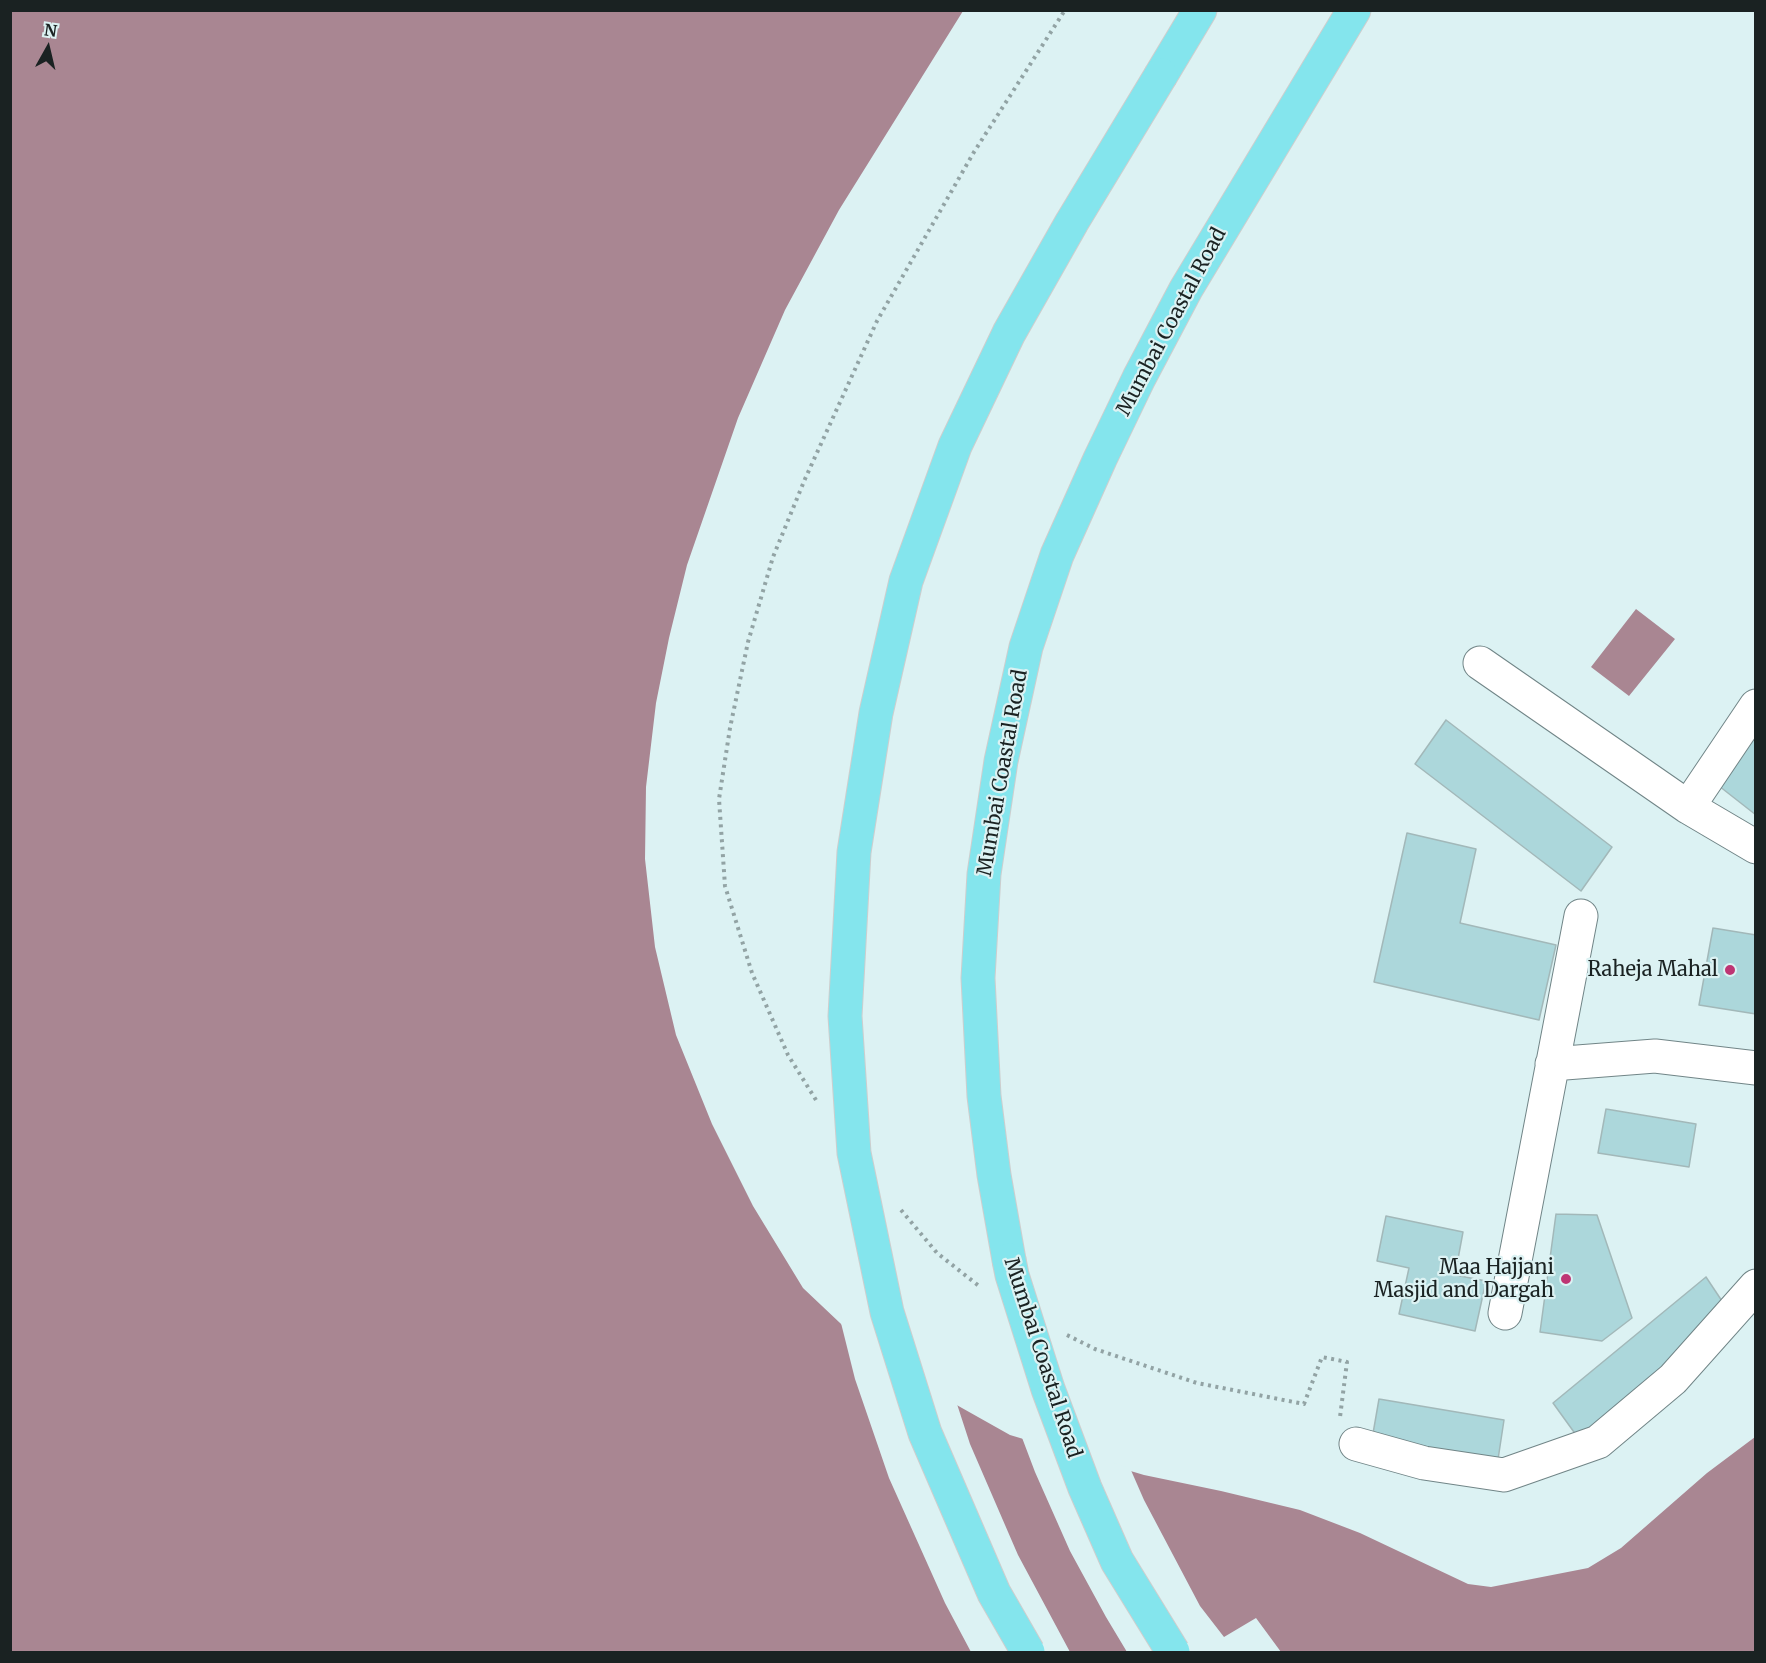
<!DOCTYPE html>
<html>
<head>
<meta charset="utf-8">
<style>
	body { margin:0 }
	#map { position:relative; width:1766px; height:1663px; overflow:hidden; background:#dcf2f3; font-family:Merriweather,serif }
	canvas { display:block }
	.frame { position:absolute; inset:0; border:12px solid #1a2222; pointer-events:none }
	.north { position:absolute; left:18px; top:18px; width:60px; height:60px; -webkit-text-stroke:4px #dcf2f3; paint-order:stroke; rotate:8deg; font-size:16px; font-weight:700; line-height:24px; text-align:center; color:#1a2222 }
	.north::after { content:''; display:block; margin:auto; width:21px; height:27px; background:#1a2222; clip-path:polygon(50% 0,100% 100%,50% 72%,0 100%) }
</style>
</head>
<body>
<div id="map">
<canvas width="1766" height="1663"></canvas>
<div class="frame"></div>
<div class="north">N</div>
</div>
<script>
const ctx = document.querySelector('canvas').getContext('2d');
ctx.lineJoin = 'round';
function fill(path, color) {
  ctx.fillStyle = color;
  ctx.fill(path, 'evenodd');
}
function toPath(rows) {
  const path = new Path2D();
  for (const r of rows) {
    path.moveTo(r[0], r[1]);
    for (let i = 2; i < r.length; i += 2) path.lineTo(r[i], r[i + 1]);
  }
  return path;
}
function stroke(path, color, width, dash) {
  ctx.strokeStyle = color;
  ctx.lineWidth = width;
  ctx.lineCap = dash ? 'butt' : 'round';
  ctx.setLineDash(dash || []);
  ctx.stroke(path);
}
function label(font, color, halo, rows, align = 'center') {
  ctx.font = font + ' Merriweather,serif';
  ctx.lineWidth = 4.5;
  ctx.setLineDash([]);
  ctx.textBaseline = 'middle';
  ctx.strokeStyle = halo;
  ctx.fillStyle = color;
  for (const [text, x, y, turn = 0] of rows) {
    ctx.save();
    ctx.translate(x, y);
    ctx.rotate((+turn || 0) * Math.PI / 180);
    ctx.textAlign = isNaN(turn) ? turn : align;
    if (halo) ctx.strokeText(text, 0, 0);
    ctx.fillText(text, 0, 0);
    ctx.restore();
  }
}
fill(toPath([
	[11,11,963,11,839,210,785,310,738,418,687,565,669,638,656,703,646,787,645,859,655,947,676,1035,712,1124,753,1206,803,1288,858,1340,930,1390,1010,1435,1144,1475,1221,1491,1300,1510,1360,1533,1468,1584,1491,1587,1588,1568,1621,1548,1707,1473,1755,1437,1755,1652,11,1652],
	[1636,609,1675,639,1629,696,1591,667]
]), '#a98692');
fill(toPath([
	[840,1319,860,1338,931,1387,956,1401,970,1444,1018,1555,1070,1652,971,1652,945,1603,889,1478,855,1379],
	[1021,1435,1130,1468,1144,1500,1200,1606,1224,1637,1256,1618,1281,1652,1127,1652,1106,1617,1070,1551,1035,1472]
]), '#dcf2f3');
const building = toPath([
	[1446,720,1612,847,1581,891,1415,764,1446,720],
	[1756,736,1756,815,1719,786,1756,736],
	[1407,833,1476,849,1460,923,1556,945,1539,1020,1374,982,1407,833],
	[1713,928,1756,935,1756,1014,1699,1005,1713,928],
	[1606,1109,1696,1124,1689,1167,1598,1153,1606,1109],
	[1556,1214,1597,1215,1632,1318,1602,1341,1540,1332,1556,1214],
	[1386,1216,1463,1232,1455,1275,1486,1281,1475,1331,1399,1314,1409,1268,1377,1261,1386,1216],
	[1706,1277,1728,1310,1579,1439,1553,1403,1706,1277],
	[1379,1399,1504,1420,1497,1466,1371,1445,1379,1399]
]);
fill(building, '#acd7db');
stroke(building, '#a2b8b9', 1.5);
const minor = toPath([
	[1480,663,1688,807],
	[1756,706,1688,807,1756,847],
	[1552,1064,1655,1056,1756,1068],
	[1505,1313,1581,916],
	[1356,1444,1424,1463,1504,1475,1598,1442,1673,1379,1756,1286]
]);
const highway = toPath([
	[1161,75,1200,10],
	[1009,1260,994,1175,984,1096,978,978,984,874,1001,761,1026,647,1057,555,1100,459,1139,378,1186,289,1354,10]
]);
stroke(minor, '#718587', 35);
stroke(highway, '#cdcece', 35);
stroke(toPath([
	[816,1100,788,1055,752,973,725,886,719,799,730,728,748,642,773,557,805,479,877,321,974,152,1065,10],
	[901,1210,937,1253,979,1286],
	[1067,1335,1095,1349,1197,1383,1304,1404,1322,1357,1347,1362,1340,1417]
]), '#92a3a4', 4, [3, 4.5]);
stroke(minor, '#fff', 33);
stroke(highway, '#84e5ed', 33);
const highwayBridge = toPath([
	[1009,1260,1012,1275,1048,1389,1085,1488,1117,1561,1173,1652],
	[1028,1652,994,1593,925,1433,887,1312,854,1153,845,1016,854,852,876,713,906,581,955,446,1009,333,1072,222,1161,75]
]);
stroke(highwayBridge, '#cdcece', 35, []);
stroke(highwayBridge, '#84e5ed', 33);
for (const [x, y, r, color] of [
	[1730,970,6,"#be3574"],
	[1566,1279,6,"#be3574"]
]) {
  const dot = new Path2D();
  dot.arc(x, y, r, 0, 2 * Math.PI);
  ctx.fillStyle = color;
  ctx.fill(dot);
  stroke(dot, '#dcf2f3', 2);
}
label('20px', '#1a2222', '#dcf2f3', [
	["Mumbai Coastal Road",1172,322,-62],
	["Mumbai Coastal Road",1003,773,-80],
	["Mumbai Coastal Road",1042,1358,72]
]);
label('20px', '#1a2222', '#dcf2f3', [
	["Raheja Mahal",1718,970],
	["Maa Hajjani",1554,1268],
	["Masjid and Dargah",1554,1291]
], 'right');
</script>
</body>
</html>
